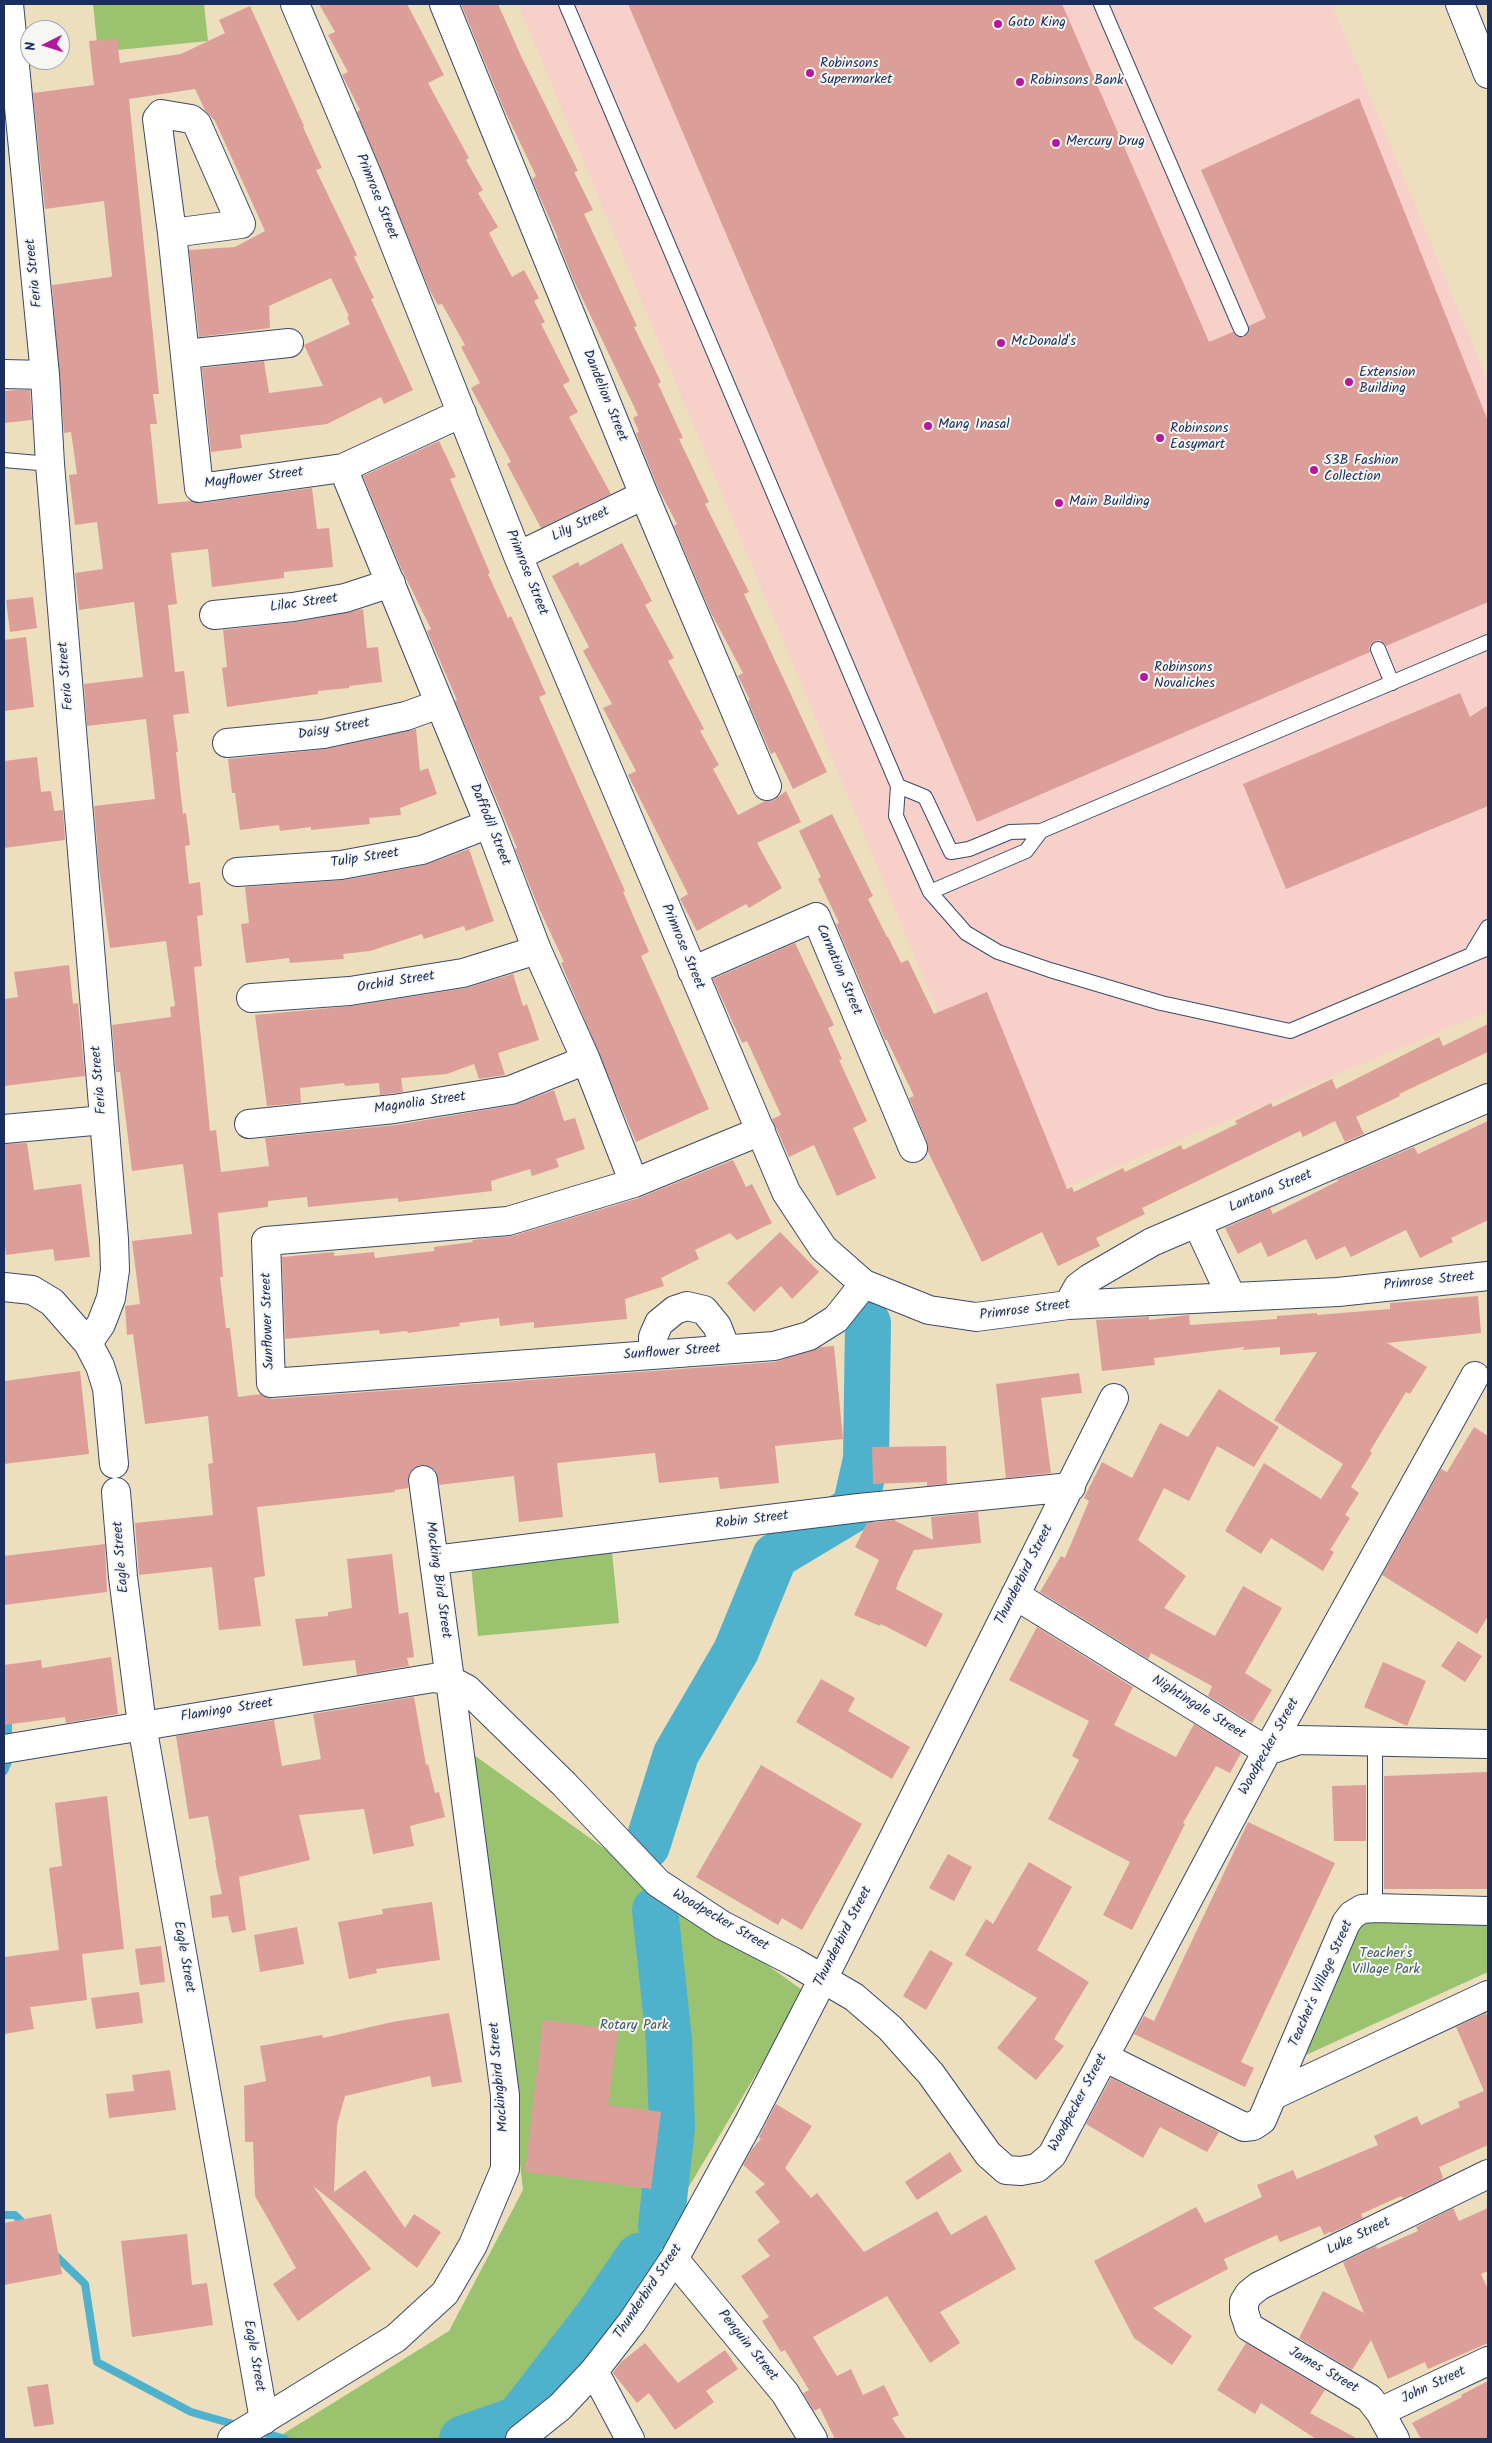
<!DOCTYPE html>
<html>
<head>
<meta charset="utf-8">
<style>
	body { margin:0 }
	#map { position:relative; width:1492px; height:2443px; overflow:hidden; background:#eddfbd; font-family:Kalam,sans-serif }
	canvas { display:block }
	.frame { position:absolute; inset:0; border:5px solid #1b2f5e; pointer-events:none }
	.north { position:absolute; left:20px; top:20px; width:50px; height:50px; box-sizing:border-box; background:#f6f6f2; border:1px solid #9ea6b7; border-radius:50%; rotate:265deg; font-size:14px; font-weight:700; line-height:20px; text-align:center; color:#1b2f5e }
	.north::after { content:''; display:block; margin:auto; width:18px; height:22px; background:#b5179e; clip-path:polygon(50% 0,100% 100%,50% 72%,0 100%) }
</style>
</head>
<body>
<div id="map">
<canvas width="1492" height="2443"></canvas>
<div class="frame"></div>
<div class="north">N</div>
</div>
<script>
const ctx = document.querySelector('canvas').getContext('2d');
ctx.lineJoin = 'round';
function fill(path, color) {
  ctx.fillStyle = color;
  ctx.fill(path, 'evenodd');
}
function toPath(rows) {
  const path = new Path2D();
  for (const r of rows) {
    path.moveTo(r[0], r[1]);
    for (let i = 2; i < r.length; i += 2) path.lineTo(r[i], r[i + 1]);
  }
  return path;
}
function stroke(path, color, width, dash) {
  ctx.strokeStyle = color;
  ctx.lineWidth = width;
  ctx.lineCap = dash ? 'butt' : 'round';
  ctx.setLineDash(dash || []);
  ctx.stroke(path);
}
function label(font, color, halo, rows, align = 'center') {
  ctx.font = font + ' Kalam,sans-serif';
  ctx.lineWidth = 4;
  ctx.setLineDash([]);
  ctx.textBaseline = 'middle';
  ctx.strokeStyle = halo;
  ctx.fillStyle = color;
  for (const [text, x, y, turn = 0] of rows) {
    ctx.save();
    ctx.translate(x, y);
    ctx.rotate((+turn || 0) * Math.PI / 180);
    ctx.textAlign = isNaN(turn) ? turn : align;
    if (halo) ctx.strokeText(text, 0, 0);
    ctx.fillText(text, 0, 0);
    ctx.restore();
  }
}
fill(toPath([
	[518,4,1332,4,1488,382,1488,1012,1019,1207]
]), '#f7d0ca');
fill(toPath([
	[93,4,204,4,208,41,98,52],
	[612,1552,619,1623,478,1636,471,1565],
	[474,1755,805,1992,573,2381,493,2439,286,2439,283,2434,449,2331,523,2190],
	[1353,1912,1488,1915,1488,1972,1306,2055,1297,2042]
]), '#9ac26f');
stroke(toPath([
	[4,1771,8,1762,8,1716],
	[4,2215,15,2215,27,2227],
	[53,2253,85,2284,97,2362,191,2412,240,2426],
	[258,2431,285,2439]
]), '#4eb2cd', 8);
stroke(toPath([
	[647,1846,676,1754,736,1651,775,1556,855,1508,866,1459,868,1323],
	[655,1910,669,2040,672,2127,661,2226],
	[462,2439,518,2419,599,2314,639,2256]
]), '#4eb2cd', 46);
fill(toPath([
	[319,4,407,4,444,75,428,83,469,158,466,160,483,190,478,193,498,227,489,233,512,277,524,270,539,298,534,301,545,322,541,324,570,381,563,385,578,412,569,417,611,494,541,528,507,464,511,462,471,388,480,383,461,347,465,345,442,304,438,305,429,289,357,112,360,110,342,75,348,72,328,35,335,32],
	[461,4,498,4,521,56,578,171,574,172,593,210,584,214,637,326,634,327,661,382,658,384,683,438,679,439,709,502,705,504,749,592,744,594,827,772,793,789,775,752,771,754,748,701,750,700,738,676,743,673,710,611,674,526,677,524,658,488,636,433,639,432,633,418,638,415,574,281,557,239,558,238,532,179,536,176,504,109],
	[628,4,1062,4,1209,342,1233,332,1236,336,1244,337,1248,334,1249,326,1266,318,1201,170,1359,98,1488,421,1488,602,1386,646,1380,640,1374,641,1369,647,1370,652,977,822],
	[250,6,304,126,303,127,322,168,316,170,357,255,354,257,374,298,371,299,413,390,384,404,381,397,327,424,240,435,242,448,211,452,202,368,264,361,269,393,323,386,304,345,350,324,347,317,349,316,331,278,269,306,270,328,199,337,189,250,235,247,265,231,215,121,205,110,195,89,129,99,159,394,153,394,157,424,150,424,158,504,191,501,201,503,312,488,317,529,329,528,333,567,284,572,284,578,212,587,208,549,171,553,177,604,168,605,175,672,184,671,189,713,173,715,178,752,176,752,183,814,186,813,190,845,185,846,189,884,200,882,203,915,197,916,202,966,194,967,210,1131,216,1130,221,1172,269,1166,265,1138,396,1125,514,1105,554,1090,564,1121,575,1118,585,1149,556,1159,559,1167,532,1176,530,1169,491,1181,492,1191,398,1202,398,1198,308,1207,307,1197,268,1201,268,1207,218,1213,223,1277,220,1277,226,1328,230,1328,238,1397,261,1394,272,1399,775,1362,821,1347,834,1346,843,1439,775,1446,779,1483,720,1489,718,1477,659,1483,655,1453,557,1463,563,1517,519,1522,514,1476,439,1485,435,1470,429,1466,421,1465,414,1467,409,1474,408,1488,395,1490,395,1492,257,1507,265,1576,254,1578,261,1626,219,1630,212,1567,139,1575,135,1523,213,1515,208,1464,213,1463,208,1416,145,1424,133,1334,127,1335,125,1306,140,1304,132,1241,192,1234,183,1164,132,1171,120,1072,116,1072,112,1025,171,1017,170,1007,175,1006,166,941,110,948,99,868,94,806,155,799,146,719,87,726,84,684,143,677,134,602,79,610,75,573,103,569,97,522,75,525,69,475,77,474,71,432,64,433,52,285,111,277,112,275,104,201,45,209,33,93,94,85,89,41,117,39,120,63,181,54,225,33,219,20],
	[15,390,30,390,32,420,4,423,4,391],
	[439,441,456,477,450,479,490,573,488,574,508,618,511,616,546,694,539,697,625,891,623,892,649,952,641,956,709,1109,636,1142,561,963,564,962,538,906,515,849,517,848,455,701,457,700,427,631,431,629,401,568,363,476],
	[622,543,652,601,645,605,674,658,668,661,704,729,700,731,719,765,713,769,738,815,765,801,774,800,786,791,801,822,757,843,782,888,749,908,746,904,697,931,680,899,688,894,628,775,636,771,603,708,612,704,583,651,589,647,552,576,578,562,580,566],
	[33,597,37,628,10,632,6,600],
	[363,609,367,648,378,647,382,682,349,686,349,688,318,691,318,694,227,707,222,668,227,667,223,630,296,622],
	[26,637,34,707,4,711,4,640],
	[1460,693,1470,717,1488,705,1488,806,1286,889,1243,784],
	[416,729,420,771,428,768,437,794,400,808,401,815,369,818,370,824,311,830,311,827,280,831,279,825,240,830,235,793,232,793,228,759,326,749],
	[37,757,41,792,51,791,54,811,63,810,65,840,4,848,4,761],
	[832,814,873,896,868,899,887,937,888,937,901,963,908,960,934,1014,987,992,1067,1189,1072,1187,1074,1192,1123,1168,1125,1172,1181,1145,1183,1150,1237,1124,1235,1121,1271,1103,1273,1107,1332,1079,1336,1089,1439,1037,1443,1046,1488,1024,1488,1052,1399,1094,1400,1096,1356,1117,1364,1134,1345,1142,1335,1121,1303,1137,1300,1131,1142,1208,1145,1214,1096,1238,1100,1246,1058,1266,1042,1232,982,1262,928,1152,927,1142,909,1098,914,1096,887,1040,885,1040,836,924,839,923,818,879,821,877,799,831],
	[469,849,494,921,466,931,464,926,424,939,422,934,370,951,343,954,344,959,290,963,289,958,246,963,241,924,249,923,245,887,344,880,425,865],
	[795,943,834,1025,828,1028,842,1059,839,1060,867,1121,853,1128,876,1178,837,1196,814,1145,789,1157,772,1119,781,1115,747,1041,742,1043,713,979],
	[69,965,73,1004,78,1003,85,1076,4,1086,4,999,18,997,14,972],
	[513,974,523,1006,527,1004,539,1040,498,1053,505,1075,479,1079,474,1064,447,1074,401,1078,403,1092,380,1095,379,1083,345,1086,344,1083,300,1088,301,1103,267,1106,255,1015,352,1006,466,988],
	[1488,1121,1488,1220,1451,1238,1453,1242,1420,1258,1406,1230,1351,1257,1345,1246,1316,1260,1306,1239,1268,1257,1261,1242,1238,1254,1225,1228,1270,1208,1273,1214,1338,1181,1338,1179,1414,1147,1418,1154],
	[27,1143,34,1190,81,1184,90,1257,55,1261,53,1249,6,1255,4,1233,4,1144],
	[733,1160,746,1187,752,1184,772,1223,737,1240,730,1233,695,1250,699,1259,661,1278,664,1286,625,1299,627,1319,534,1328,534,1322,500,1326,499,1318,459,1323,460,1326,408,1333,407,1331,380,1334,379,1330,285,1339,282,1257,334,1252,334,1256,374,1252,375,1258,434,1251,434,1247,473,1242,472,1240,512,1236,639,1198],
	[780,1232,819,1272,792,1299,781,1286,754,1312,727,1283],
	[1478,1296,1481,1333,1387,1343,1427,1367,1410,1394,1406,1392,1370,1451,1372,1453,1351,1487,1359,1493,1345,1515,1350,1518,1330,1550,1334,1552,1323,1571,1271,1538,1261,1554,1225,1531,1264,1463,1321,1499,1343,1464,1274,1420,1317,1352,1280,1355,1280,1347,1242,1350,1245,1347,1154,1358,1155,1365,1102,1371,1096,1320,1149,1317,1149,1320,1189,1315,1190,1325,1277,1319,1277,1316,1317,1313,1317,1315,1390,1309,1390,1303],
	[80,1371,89,1454,4,1464,4,1381],
	[1079,1373,1082,1393,1041,1398,1051,1473,1006,1478,996,1384],
	[1219,1389,1279,1427,1254,1467,1217,1446,1189,1501,1164,1488,1138,1540,1186,1576,1164,1608,1215,1636,1243,1586,1282,1608,1245,1673,1272,1690,1252,1723,1208,1696,1212,1686,1151,1653,1148,1659,1040,1592,1061,1556,1065,1558,1089,1501,1084,1498,1102,1462,1132,1478,1160,1423,1188,1437],
	[1474,1427,1488,1436,1488,1616,1477,1634,1382,1575,1441,1469,1447,1472],
	[946,1446,947,1484,927,1486,927,1482,873,1484,872,1447],
	[978,1512,981,1543,914,1550,899,1580,896,1589,943,1614,926,1647,881,1624,880,1626,854,1615,879,1560,855,1547,867,1523,894,1520,933,1540,931,1517],
	[105,1544,107,1592,4,1605,4,1556],
	[392,1554,399,1614,408,1612,414,1657,407,1658,409,1666,357,1675,355,1660,303,1666,295,1619,328,1616,328,1612,352,1608,347,1559],
	[1037,1627,1133,1687,1114,1725,1176,1757,1194,1724,1241,1753,1230,1773,1216,1766,1183,1823,1185,1824,1132,1930,1103,1915,1130,1862,1048,1819,1079,1760,1072,1756,1089,1721,1009,1680],
	[1458,1641,1482,1656,1465,1682,1441,1666],
	[111,1657,118,1714,66,1723,65,1717,4,1725,4,1665,41,1660,42,1668],
	[1383,1662,1426,1681,1407,1726,1364,1707],
	[821,1679,855,1698,848,1711,910,1747,892,1779,796,1722],
	[414,1697,426,1765,428,1764,435,1793,439,1792,445,1817,410,1826,414,1846,373,1854,364,1809,299,1815,310,1860,239,1877,246,1930,232,1933,228,1916,212,1918,210,1896,222,1894,215,1861,216,1860,208,1816,189,1819,176,1736,274,1720,282,1766,321,1759,313,1714],
	[761,1765,862,1824,802,1930,782,1918,778,1925,696,1877],
	[1488,1772,1488,1889,1384,1889,1384,1776],
	[1366,1785,1366,1841,1334,1841,1332,1786],
	[107,1796,124,1949,82,1954,87,2000,30,2007,34,2029,4,2034,4,1957,59,1950,49,1868,62,1866,55,1803],
	[1248,1822,1335,1863,1241,2062,1254,2068,1245,2087,1134,2034,1144,2016,1154,2021],
	[948,1854,972,1867,954,1901,929,1888],
	[1029,1862,1072,1887,1037,1950,1089,1982,1054,2039,1064,2046,1036,2080,997,2048,1037,1998,965,1955,986,1919,993,1924],
	[432,1902,440,1960,376,1969,377,1973,349,1979,338,1922,383,1914,382,1909],
	[297,1927,304,1964,260,1972,254,1935],
	[161,1946,165,1982,140,1985,135,1949],
	[930,1950,953,1963,926,2010,903,1996],
	[139,1992,143,2023,96,2029,91,1998],
	[449,2013,462,2082,432,2087,430,2076,345,2096,337,2125,334,2192,365,2170,405,2228,414,2214,441,2232,417,2268,313,2186,371,2269,298,2321,273,2284,296,2268,255,2196,253,2142,245,2142,244,2086,266,2081,260,2046,322,2035,323,2038,392,2022],
	[1486,2013,1488,2020,1488,2145,1439,2167,1443,2177,1441,2180,1403,2198,1401,2196,1361,2214,1363,2218,1331,2233,1330,2232,1324,2235,1320,2226,1280,2242,1277,2235,1224,2259,1228,2269,1153,2308,1192,2336,1172,2365,1134,2338,1094,2261,1196,2207,1205,2223,1262,2197,1257,2185,1293,2170,1297,2179,1378,2145,1374,2136,1417,2116,1421,2125,1460,2107,1458,2102,1484,2091,1456,2027],
	[543,2020,618,2030,608,2105,661,2112,651,2189,525,2172],
	[170,2070,176,2110,109,2118,106,2094,134,2091,132,2075],
	[1111,2078,1219,2132,1207,2152,1160,2127,1143,2158,1086,2124],
	[776,2104,812,2126,785,2168,811,2198,817,2193,864,2252,937,2211,951,2235,986,2215,1016,2269,940,2312,960,2343,930,2363,887,2296,813,2337,837,2376,851,2369,863,2395,884,2385,899,2415,892,2418,906,2439,835,2439,820,2408,814,2411,803,2393,809,2390,785,2350,781,2352,762,2321,769,2317,741,2276,770,2256,757,2240,780,2222,755,2192,765,2184,743,2165,752,2149,761,2139,759,2137],
	[950,2152,962,2171,917,2200,905,2182],
	[1453,2208,1459,2221,1488,2208,1488,2271,1481,2274,1488,2289,1488,2343,1428,2369,1425,2362,1388,2379,1371,2340,1352,2370,1299,2338,1323,2291,1364,2313,1343,2262,1376,2246,1377,2249,1418,2231,1416,2227],
	[51,2214,62,2274,4,2285,4,2223],
	[187,2234,192,2285,207,2283,213,2325,132,2337,121,2241],
	[645,2343,678,2383,725,2350,738,2369,706,2391,714,2402,675,2430,649,2393,637,2403,613,2373,620,2363],
	[1246,2343,1325,2390,1310,2413,1358,2439,1316,2439,1261,2403,1255,2414,1217,2390],
	[1488,2381,1488,2439,1421,2439,1412,2423,1462,2397,1461,2395],
	[48,2384,54,2424,34,2427,27,2387]
]), '#dc9e98');
const service = toPath([
	[566,4,898,786,896,816,930,892,966,933,998,952,1050,970,1161,1003,1290,1031,1488,948],
	[1101,4,1241,329],
	[4,460,50,464],
	[1378,649,1392,683],
	[898,786,925,797,951,852,969,849,1010,832,1041,831,1488,642],
	[930,892,1026,851,1041,831],
	[1471,955,1488,927],
	[1375,1741,1375,1908]
]);
const minor = toPath([
	[9,4,45,375,50,464,114,1239,115,1270,111,1298,101,1324,88,1343],
	[295,4,368,177,518,556,786,1192,823,1248,864,1284,929,1310,976,1317,1068,1305,1338,1292,1488,1276],
	[444,4,644,495,767,786],
	[172,233,241,224,197,124,191,119,161,114,157,119,172,233,199,488,343,468,462,413],
	[185,354,289,343],
	[4,374,45,375],
	[343,468,489,824,537,950,586,1060,634,1183],
	[518,556,644,495],
	[214,615,293,607,345,598,391,583],
	[227,743,323,734,406,716,439,704],
	[237,872,341,865,422,850,489,824],
	[692,971,816,917,913,1148],
	[251,998,350,991,463,973,537,950],
	[249,1124,394,1109,511,1090,586,1060],
	[4,1129,104,1120],
	[761,1131,634,1183,508,1221,266,1241,271,1383,774,1346,809,1336,836,1319,864,1284],
	[1197,1223,1231,1296],
	[4,1287,32,1290,52,1302,88,1343,100,1366,107,1388,114,1464],
	[1068,1305,1078,1287,1090,1278,1152,1242,1488,1098],
	[653,1355,653,1337,659,1323,675,1310,687,1306,704,1310,717,1326,726,1349],
	[116,1492,123,1577,142,1725,264,2420],
	[434,1560,859,1508,1071,1487],
	[1015,1595,1267,1751,1475,1376],
	[4,1749,433,1678,450,1680,423,1480],
	[1104,2057,1244,2127,1253,2126,1262,2120,1346,1923,1352,1915,1362,1909,1375,1908,1488,1911],
	[1272,2096,1488,1995],
	[674,2259,785,2393,813,2439],
	[594,2371,630,2439],
	[1380,2412,1488,2361],
	[520,2439,560,2407,594,2371,632,2322,674,2259,749,2122,823,1979,1114,1398],
	[1395,2439,1380,2412,1369,2398,1249,2327,1244,2312,1244,2302,1249,2294,1259,2286,1488,2174]
]);
const tertiary = toPath([
	[450,1680,467,1689,564,1784,658,1883,722,1925,794,1962,854,1997,890,2028,931,2074,988,2154,1006,2170,1021,2171,1037,2168,1052,2155,1267,1751,1299,1740,1488,1744],
	[232,2439,396,2338,445,2293,473,2245,505,2169,505,2095,450,1680]
]);
const primary = toPath([
	[1460,4,1488,74]
]);
stroke(service, '#3a496c', 16);
stroke(minor, '#3a496c', 30);
stroke(tertiary, '#3a496c', 30);
stroke(primary, '#3a496c', 30);
stroke(service, '#fff', 14);
stroke(minor, '#fff', 28);
stroke(tertiary, '#fff', 28);
stroke(primary, '#fff', 28);
for (const [x, y, r, color] of [
	[998,24,5,"#b5179e"],
	[810,73,5,"#b5179e"],
	[1020,82,5,"#b5179e"],
	[1056,143,5,"#b5179e"],
	[1001,343,5,"#b5179e"],
	[1349,382,5,"#b5179e"],
	[928,426,5,"#b5179e"],
	[1160,438,5,"#b5179e"],
	[1314,470,5,"#b5179e"],
	[1059,503,5,"#b5179e"],
	[1144,677,5,"#b5179e"]
]) {
  const dot = new Path2D();
  dot.arc(x, y, r, 0, 2 * Math.PI);
  ctx.fillStyle = color;
  ctx.fill(dot);
  stroke(dot, '#f6f6f2', 2);
}
label('14px', '#1b2f5e', '#f6f6f2', [
	["Goto King",1008,24],
	["Robinsons",820,65],
	["Supermarket",820,81],
	["Robinsons Bank",1030,82],
	["Mercury Drug",1066,143],
	["McDonald's",1011,343],
	["Extension",1359,374],
	["Building",1359,390],
	["Mang Inasal",938,426],
	["Robinsons",1170,430],
	["Easymart",1170,446],
	["S3B Fashion",1324,462],
	["Collection",1324,478],
	["Main Building",1069,503],
	["Robinsons",1154,669],
	["Novaliches",1154,685]
], 'left');
label('14px', '#1b2f5e', '#f6f6f2', [
	["Primrose Street",376,197,68],
	["Feria Street",35,273,-96],
	["Dandelion Street",604,396,68],
	["Mayflower Street",254,479,-7],
	["Lily Street",581,525,-26],
	["Primrose Street",526,573,68],
	["Lilac Street",304,604,-8],
	["Feria Street",67,676,-95],
	["Daisy Street",334,730,-10],
	["Daffodil Street",489,825,68],
	["Tulip Street",365,859,-9],
	["Primrose Street",682,947,67],
	["Carnation Street",838,970,67],
	["Orchid Street",396,983,-9],
	["Feria Street",100,1080,-95],
	["Magnolia Street",420,1104,-8],
	["Lantana Street",1271,1192,-23],
	["Primrose Street",1429,1282,-6],
	["Primrose Street",1025,1311,-7],
	["Sunflower Street",269,1321,-92],
	["Sunflower Street",672,1353,-4],
	["Robin Street",752,1521,-7],
	["Eagle Street",122,1557,-95],
	["Thunderbird Street",1025,1575,-63],
	["Mocking Bird Street",437,1580,82],
	["Nightingale Street",1198,1708,32],
	["Flamingo Street",227,1711,-9],
	["Woodpecker Street",1270,1747,-61],
	["Woodpecker Street",720,1921,30],
	["Thunderbird Street",844,1937,-63],
	["Eagle Street",183,1957,80],
	["Teacher's Village Street",1322,1984,-66],
	["Mockingbird Street",500,2077,-95],
	["Woodpecker Street",1079,2103,-62],
	["Luke Street",1359,2237,-26],
	["Thunderbird Street",649,2292,-56],
	["Penguin Street",747,2346,51],
	["Eagle Street",253,2356,80],
	["James Street",1323,2371,30],
	["John Street",1434,2386,-25]
]);
label('14px', '#415b63', '#f6f6f2', [
	["Teacher's",1386,1955],
	["Village Park",1386,1971],
	["Rotary Park",634,2027]
]);
</script>
</body>
</html>
